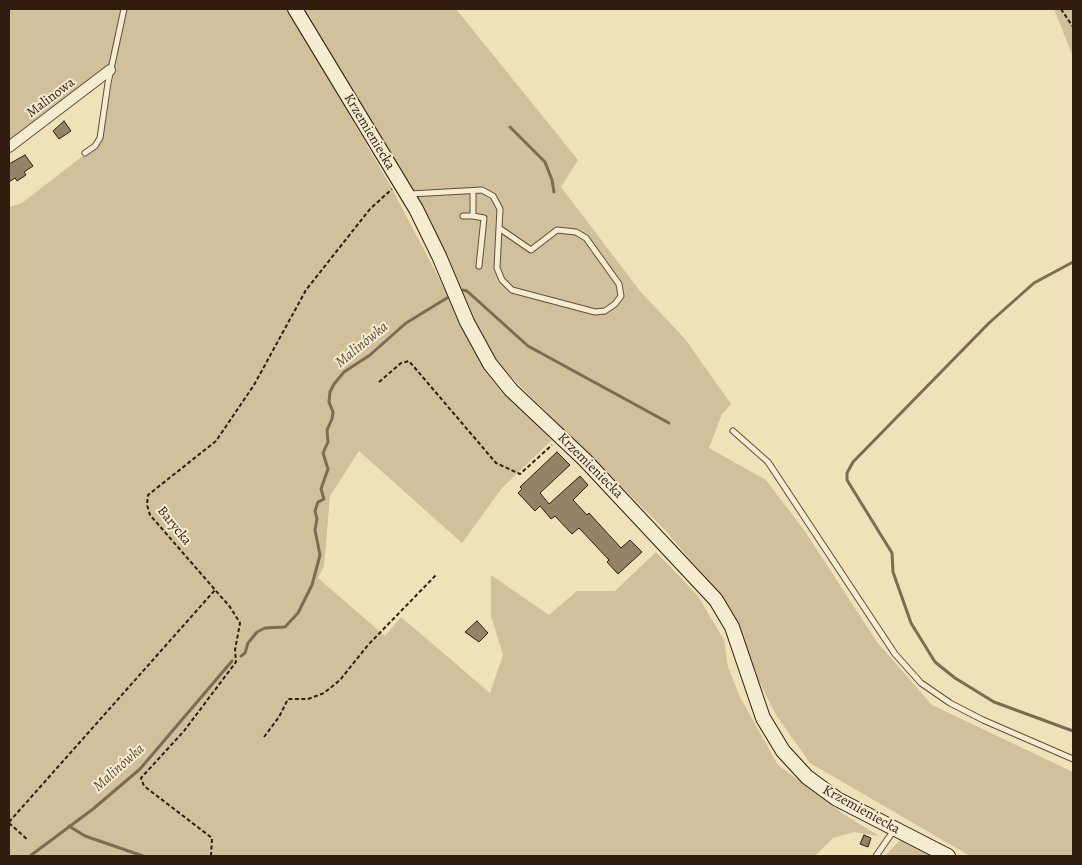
<!DOCTYPE html>
<html>
<head>
<meta charset="utf-8">
<style>
	body { margin:0 }
	#map { position:relative; width:1082px; height:865px; overflow:hidden; background:#f0e2b8; font-family:Alegreya,serif }
	canvas { display:block }
	.frame { position:absolute; inset:0; border:10px solid #311c0f; pointer-events:none }
</style>
</head>
<body>
<div id="map">
<canvas width="1082" height="865"></canvas>
<div class="frame"></div>
</div>
<script>
const ctx = document.querySelector('canvas').getContext('2d');
ctx.lineJoin = 'round';
function fill(path, color) {
  ctx.fillStyle = color;
  ctx.fill(path, 'evenodd');
}
function toPath(rows) {
  const path = new Path2D();
  for (const r of rows) {
    path.moveTo(r[0], r[1]);
    for (let i = 2; i < r.length; i += 2) path.lineTo(r[i], r[i + 1]);
  }
  return path;
}
function stroke(path, color, width, dash) {
  ctx.strokeStyle = color;
  ctx.lineWidth = width;
  ctx.lineCap = dash ? 'butt' : 'round';
  ctx.setLineDash(dash || []);
  ctx.stroke(path);
}
function label(font, color, halo, rows, align = 'center') {
  ctx.font = font + ' Alegreya,serif';
  ctx.lineWidth = 4;
  ctx.setLineDash([]);
  ctx.textBaseline = 'middle';
  ctx.strokeStyle = halo;
  ctx.fillStyle = color;
  for (const [text, x, y, turn = 0] of rows) {
    ctx.save();
    ctx.translate(x, y);
    ctx.rotate((+turn || 0) * Math.PI / 180);
    ctx.textAlign = isNaN(turn) ? turn : align;
    if (halo) ctx.strokeText(text, 0, 0);
    ctx.fillText(text, 0, 0);
    ctx.restore();
  }
}
fill(toPath([
	[9,9,288,9,390,185,493,381,552,440,502,488,462,543,359,451,330,496,324,566,318,578,385,636,401,617,490,693,503,655,491,616,491,575,549,615,577,591,615,591,656,552,698,596,724,640,728,667,740,697,778,765,845,815,879,836,854,832,833,838,815,856,9,856,9,207,22,203,102,141,115,66,9,144],
	[302,9,456,9,578,160,561,187,640,291,685,339,731,404,722,414,709,448,766,480,804,530,877,642,932,705,1073,772,1073,856,970,856,810,763,776,715,751,666,728,605,665,530,496,362,463,305,454,274,414,190],
	[1054,9,1073,9,1073,57],
	[900,840,906,840,937,856,885,856]
]), '#d0c09b');
stroke(toPath([
	[510,127,545,162,552,180,554,192],
	[1073,262,1034,283,989,323,853,462,847,473,847,480,892,553,893,572,911,623,935,662,955,678,994,702,1073,731],
	[463,290,467,291,528,346,669,423],
	[241,656,245,653,248,643,257,632,265,628,285,627,298,613,312,585,320,555,315,530,317,519,315,511,318,502,324,499,321,489,328,469,323,453,328,442,327,430,332,419,333,412,329,402,330,392,334,384,344,372,370,355,406,323,447,298],
	[69,826,85,836,143,856],
	[30,856,93,809,140,769,232,661]
]), '#7d6b52', 3);
const building = toPath([
	[64,121,71,131,59,139,53,131,64,121],
	[25,155,33,166,24,172,26,175,17,181,15,178,9,182,9,164,25,155],
	[557,452,570,465,540,493,549,504,580,476,588,485,573,500,587,515,589,513,621,548,630,540,642,552,618,574,607,562,609,560,579,528,572,534,555,516,551,519,540,506,535,511,518,493,522,489,520,487,557,452],
	[477,621,488,633,479,642,465,632,477,621],
	[864,835,871,838,868,847,860,844,864,835]
]);
fill(building, '#948367');
stroke(building, '#311c0f', 1);
const lane = toPath([
	[85,153,95,146,100,138,108,83,124,9],
	[473,191,473,216,484,218,479,266],
	[410,194,482,190,493,196,500,209,499,228,497,268,502,280,512,290,595,312,605,311,615,304,621,296,619,284,586,238,576,232,557,230,531,250,499,228],
	[463,216,473,216],
	[733,431,768,462,895,654,921,683,950,703,983,720,1073,759],
	[876,856,894,830]
]);
const street = toPath([
	[9,147,110,70]
]);
const secondary = toPath([
	[295,9,416,209,439,256,467,322,490,364,511,390,585,460,716,600,732,627,763,718,783,751,807,777,837,799,948,856]
]);
stroke(lane, '#614e39', 7);
stroke(street, '#614e39', 12);
stroke(secondary, '#311c0f', 16);
stroke(toPath([
	[1061,9,1073,27],
	[379,382,401,363,409,361,496,463,520,474,552,445],
	[264,737,279,717,288,699,308,699,324,693,340,680,368,645,437,574],
	[9,822,215,590],
	[9,823,28,840],
	[211,856,212,838,144,786,141,778,184,731,236,662,235,650,240,623,230,607,150,515,147,505,148,495,216,441,254,385,306,290,370,209,392,189]
]), '#311c0f', 2, [4, 2.5]);
stroke(lane, '#f5ecd1', 5);
stroke(street, '#f5ecd1', 10);
stroke(secondary, '#f5ecd1', 14);
label('14px', '#311c0f', '#f5ecd1', [
	["Malinowa",51,98,-37],
	["Krzemieniecka",369,132,59],
	["Krzemieniecka",590,466,45],
	["Barycka",174,526,51],
	["Krzemieniecka",861,810,29]
]);
label('italic 15px', '#5d4a36', '#f5ecd1', [
	["Malinówka",362,345,-39],
	["Malinówka",119,768,-42]
]);
</script>
</body>
</html>
